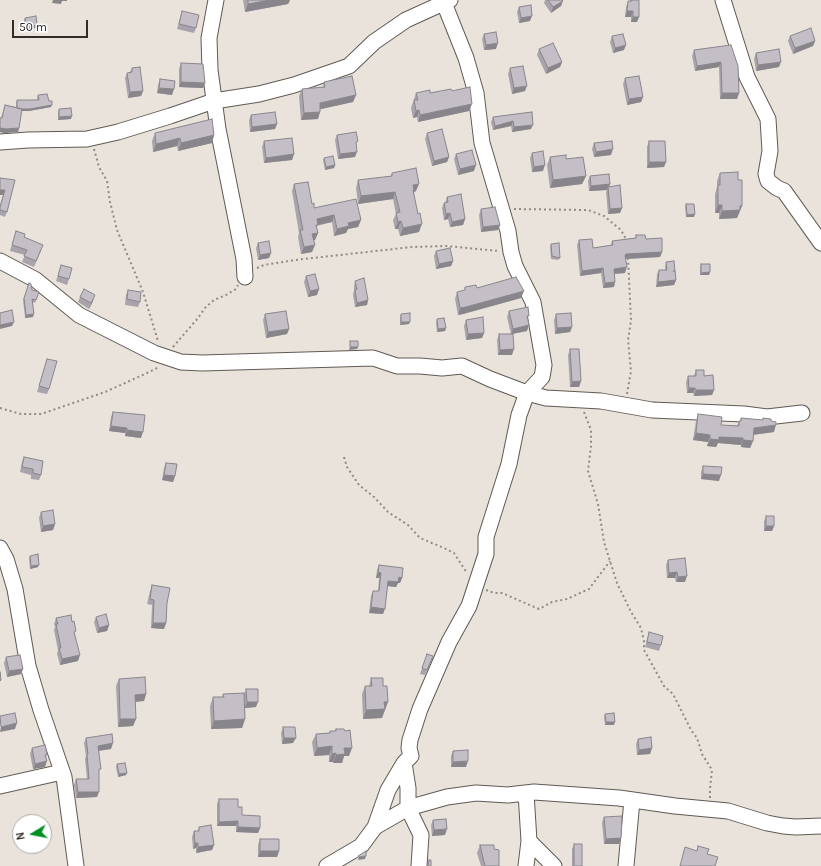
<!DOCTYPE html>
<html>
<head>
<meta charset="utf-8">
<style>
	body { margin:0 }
	#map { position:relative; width:821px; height:866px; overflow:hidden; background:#eae3dc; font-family:Karla,sans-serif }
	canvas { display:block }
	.north { position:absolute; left:12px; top:814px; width:40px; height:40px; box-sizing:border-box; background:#fff; border:1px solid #acaba9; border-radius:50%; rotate:260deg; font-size:11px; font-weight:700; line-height:16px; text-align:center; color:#2f2c29 }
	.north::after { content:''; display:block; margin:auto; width:14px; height:18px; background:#008f21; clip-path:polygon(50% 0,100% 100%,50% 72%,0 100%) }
	.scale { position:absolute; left:12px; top:20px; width:76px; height:18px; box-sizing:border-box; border:2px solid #2f2c29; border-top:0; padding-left:5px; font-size:12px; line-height:14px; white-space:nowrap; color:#2f2c29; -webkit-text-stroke:3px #fff; paint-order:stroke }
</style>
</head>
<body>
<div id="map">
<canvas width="821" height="866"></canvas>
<div class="north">N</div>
<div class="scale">50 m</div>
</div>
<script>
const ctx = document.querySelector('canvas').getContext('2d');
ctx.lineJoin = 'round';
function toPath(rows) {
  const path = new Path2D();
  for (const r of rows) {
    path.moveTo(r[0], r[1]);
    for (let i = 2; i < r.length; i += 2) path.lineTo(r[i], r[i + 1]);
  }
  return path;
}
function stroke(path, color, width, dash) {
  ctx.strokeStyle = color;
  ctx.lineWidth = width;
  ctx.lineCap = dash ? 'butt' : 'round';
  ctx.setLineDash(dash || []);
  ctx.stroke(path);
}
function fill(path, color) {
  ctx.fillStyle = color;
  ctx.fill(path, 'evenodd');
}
const minor = toPath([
	[216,0,209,38,210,70,218,129,244,259,245,277],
	[723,0,747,77,768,119,770,151,766,174,768,181,777,188,784,191,821,243],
	[0,142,28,140,87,139,118,132,170,116,214,101,259,94,294,85,349,66,374,42,406,20,450,0],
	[0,261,36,280,79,315,154,353,181,362,202,363,373,358,397,366,420,366,442,368,462,366,490,379,527,393,546,398,601,401,652,410,744,414,767,417,802,413],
	[0,548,6,559,15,589,28,666,41,710,64,777,76,866],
	[0,786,62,772],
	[526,793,529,841,554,866],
	[375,827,388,790,404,763],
	[327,866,361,846,375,827,408,808,447,797,476,793,508,795,534,792,619,798,675,806,728,811,767,823,783,826,796,827,821,826],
	[419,866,421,835,408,808,408,788,404,763,411,756,409,748,410,740,420,709,449,642,469,606,486,554,486,537,509,464,519,415,527,393,542,377,544,365,533,302,515,266,511,252,508,231,482,143,476,93,466,58,444,3],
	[526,866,529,841],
	[626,866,632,800]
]);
stroke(minor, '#605a54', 17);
stroke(toPath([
	[94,149,99,167,107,181,110,202,117,230,143,292,158,341],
	[514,209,588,210,604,216,621,230,627,241],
	[257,268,264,265,295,260,412,247,446,246,499,251],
	[173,347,198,318,205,308,214,300,226,295,236,289,238,285],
	[627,394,631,371,628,340,631,321,628,257],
	[0,408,21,414,41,414,105,392,145,374,159,367],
	[584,412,591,430,591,446,588,471,598,504,604,542,617,583,631,612,641,628,644,641,644,650,664,686,673,694,691,730,697,738,702,754,712,770,710,789,710,798],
	[344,457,347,467,359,485,374,497,388,512,408,525,420,538,444,548,454,553,467,573],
	[486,590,494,593,502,593,539,609,552,602,567,599,589,589,610,561]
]), '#8f8a85', 2, [2, 3]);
stroke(minor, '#fff', 15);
fill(toPath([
	[243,0,290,0,288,4,245,12],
	[545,0,562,0,561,6,551,13,544,3],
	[630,0,639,0,637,22,631,22,631,17,625,17,626,7,628,1,630,1],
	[519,7,530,21,519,23,517,12],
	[182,11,196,28,194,33,177,29],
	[25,18,37,25,36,28,25,30,24,20],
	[484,34,496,49,484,50,482,39],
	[612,36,624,50,613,53,610,42],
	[790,36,815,41,813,46,793,54,788,41],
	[539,49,562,62,560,67,546,74,537,55],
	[694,50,738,66,739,93,737,99,720,99,719,67,695,71,692,56],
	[756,53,779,67,756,71,754,59],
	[181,63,205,83,203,88,179,87,179,69],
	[132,68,143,91,141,96,128,98,125,78,127,73,130,72],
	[510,68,525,91,512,94,508,74],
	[625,78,643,97,641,102,627,105,623,84],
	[160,79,172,95,157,93,158,85],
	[324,82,356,95,353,102,320,109,318,119,301,120,299,96,302,89,323,87],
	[452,91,469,111,418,122,417,117,413,118,411,108,416,93,430,93],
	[38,95,49,101,51,107,29,111,21,111,19,128,18,132,4,133,0,132,0,118,1,118,5,105,16,107,16,103,17,100,37,100,37,98],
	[59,109,71,119,58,120,58,112],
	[532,112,531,129,512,132,511,126,493,130,491,122,493,117],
	[251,115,277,124,275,129,250,132,249,120],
	[155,133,214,135,212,143,178,151,177,146,153,152,152,141],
	[427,133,449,157,447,162,432,166,425,139],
	[337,135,356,145,355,157,338,159,335,140],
	[264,141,294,154,292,160,264,163,262,147],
	[649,141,666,162,664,167,647,168,647,147],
	[594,143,611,155,594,157,592,149],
	[532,153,543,171,532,172,530,158],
	[456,154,474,171,458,175,454,159],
	[550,157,566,159,586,176,582,184,550,188,547,165],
	[324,158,335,165,334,168,325,170,323,160],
	[392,173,416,191,414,192,413,192,419,232,400,236,398,229,395,229,393,220,396,214,393,199,358,204,356,188,358,180,391,176],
	[720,173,738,180,742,206,737,218,719,219,719,213,715,213,715,194,717,187,717,181],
	[590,176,610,184,609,187,622,208,620,213,608,214,606,192,607,190,589,191,588,181],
	[15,180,7,212,5,217,0,215,0,205,3,195,0,195],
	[294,184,312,204,314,208,361,220,358,227,348,229,346,233,334,236,332,222,317,226,317,228,318,233,315,240,314,240,312,252,301,254,298,237,299,233,292,191],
	[447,197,465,219,463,225,450,227,448,219,444,220,442,208,444,203,445,203],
	[686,204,694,217,686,217,685,207],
	[481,209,500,225,498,230,481,232,479,215],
	[16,231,41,251,34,267,22,262,25,255,10,251],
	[636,235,646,239,662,252,660,257,626,259,625,273,614,274,615,282,614,287,603,288,601,273,580,276,577,245,579,240,593,248,611,245,612,241,635,238],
	[258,243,271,253,269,258,258,260,256,248],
	[551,244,560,258,558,260,551,259,550,247],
	[436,251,453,261,451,266,436,269,434,256],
	[666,262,675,271,675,272,676,280,674,285,656,287,657,274,659,270,665,270,665,267],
	[701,264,710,272,709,275,700,275,700,267],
	[61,265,69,279,67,285,56,281],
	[306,276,319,289,317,295,308,297,304,282],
	[355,281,368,300,367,305,355,307,353,295,354,290,354,286],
	[29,283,32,290,39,292,35,303,33,302,33,317,25,318,23,300],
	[465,287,477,288,521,298,463,314,458,315,455,299,457,292,464,291],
	[128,290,140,302,138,307,125,305,126,295],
	[80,297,93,301,89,309,78,302],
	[509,311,528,320,527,331,513,334,512,355,498,355,497,340,499,334,511,334,507,317],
	[265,314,289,329,287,334,266,338,263,320],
	[401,314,409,324,400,325,400,317],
	[556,314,572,327,570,332,555,334,554,320],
	[437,319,446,328,445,331,437,332,436,322],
	[466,320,484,333,482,338,466,340,464,326],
	[570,349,581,381,579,387,570,387,568,355],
	[47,359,49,389,47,394,37,392],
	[696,370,704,376,714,390,712,395,694,396,693,393,687,393,686,382,688,376,694,376],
	[113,412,141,438,125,436,125,433,109,431,111,417],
	[698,414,721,425,737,426,739,421,740,421,741,418,762,420,763,418,774,432,753,435,753,441,750,448,741,447,741,445,718,443,716,447,707,446,708,442,693,440,696,421],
	[24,457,41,475,39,480,31,479,31,475,20,472,22,462],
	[166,463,175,476,173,482,162,480,164,468],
	[703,466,719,481,701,479,701,472],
	[41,512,55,524,53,530,41,532,39,518],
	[766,516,774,526,772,531,764,531,764,521],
	[30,556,38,567,30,569,29,558],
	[668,560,685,582,676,582,675,578,667,578,666,565],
	[379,565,402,578,400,583,398,583,396,587,388,586,383,614,369,613,371,596,373,591,378,591,379,578,376,578,377,570],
	[152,585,167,603,166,623,164,629,151,628,152,605,147,604,150,591],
	[96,617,109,625,107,631,97,633,94,622],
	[56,618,75,635,78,661,60,665,57,654,58,650,54,630,55,627,54,624],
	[649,632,661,645,659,651,645,647],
	[427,654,431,661,425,675,420,674],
	[6,657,23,669,21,674,7,677,4,663],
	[371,678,385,711,384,711,382,718,363,719,362,694,365,686,369,686],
	[119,679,146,694,144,701,135,702,136,719,133,726,118,727,116,686],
	[246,689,256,707,245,708,245,719,242,728,211,729,210,706,213,697,222,697,223,694,244,695],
	[605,714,614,725,605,725,604,717],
	[283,727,293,743,282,744,281,733],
	[336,729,349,756,344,756,342,763,333,763,333,762,329,762,329,755,314,756,312,742,316,734,329,733,330,731,335,731],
	[86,738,111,749,99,751,99,774,97,797,76,798,74,785,76,779,87,779,85,759,86,756,84,743],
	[638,739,652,748,650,754,637,755,636,744],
	[32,748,47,754,46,758,45,767,33,769,30,754],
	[453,751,466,767,451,767,451,756],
	[117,764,127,773,126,775,118,777,116,767],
	[219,799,238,807,242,815,260,828,258,833,236,832,236,826,217,826,217,804],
	[604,817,621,838,619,844,604,844,602,822],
	[433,820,445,835,432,836,431,825],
	[199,827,214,845,212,850,196,853,196,848,193,849,192,837,194,831,198,831],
	[260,839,279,851,277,857,258,857,258,845],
	[574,844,582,866,572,866,572,849],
	[480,845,494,849,499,866,481,866,477,853]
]), '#a9a4ab');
fill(toPath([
	[53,0,67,0,67,1,62,1,61,4,52,3],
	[270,0,290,0,288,4,245,12,248,4],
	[563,1,561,6,551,13,553,7],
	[627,11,633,11,631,17,625,17],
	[532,16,530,21,519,23,521,18],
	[633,17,639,17,637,22,631,22],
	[37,25,36,28,25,30,26,27],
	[815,41,813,46,793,54,795,48],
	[498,43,496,49,484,50,486,45],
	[626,45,624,50,613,53,615,48],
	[562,62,560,67,546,74,548,68],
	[721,62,719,67,695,71,697,66],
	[781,62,779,67,756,71,758,65],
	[181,82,205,83,203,88,179,87],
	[527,86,525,91,512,94,514,88],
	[159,88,174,89,172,95,157,93],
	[143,91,141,96,128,98,130,92],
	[722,93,739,93,737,99,720,99],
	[356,95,353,102,317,110,320,103],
	[643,97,641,102,627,105,629,99],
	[472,104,469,111,418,122,420,115],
	[52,105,51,107,29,111,16,111,17,109],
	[419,110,417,117,413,118,416,111],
	[320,112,318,119,301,120,304,113],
	[72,116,71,119,58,120,59,117],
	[513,121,511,126,493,130,495,126],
	[277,124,275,129,250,132,252,127],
	[533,125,531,129,512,132,514,127],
	[0,128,19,128,18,132,4,133,0,132],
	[214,135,212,143,178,151,181,143],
	[180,138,177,146,153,152,156,144],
	[613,149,611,155,594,157,596,152],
	[357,152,355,157,338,159,340,154],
	[294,154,292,160,264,163,266,158],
	[449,157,447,162,432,166,434,161],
	[649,162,666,162,664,167,647,168],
	[335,165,334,168,325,170,326,167],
	[476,165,474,171,458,175,460,169],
	[545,165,543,171,532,172,534,167],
	[586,176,582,184,550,188,553,180],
	[419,184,416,191,414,192,412,198,413,185],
	[610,184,608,189,608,187,607,190,589,191,591,186],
	[0,190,5,190,3,195,0,195],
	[395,192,393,199,358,204,361,196],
	[718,205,722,205,719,213,715,213],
	[740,206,742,206,737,218,719,219,722,211],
	[622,208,620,213,608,214,610,209],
	[450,213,448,219,444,220,446,214],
	[695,214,694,217,686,217,687,215],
	[334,215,332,222,317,225,315,232,317,219],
	[465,219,463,225,450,227,452,222],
	[361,220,358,227,348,229,346,233,334,236,337,229,348,223],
	[401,221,398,229,395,229,398,222],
	[422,224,419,232,400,236,403,228],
	[500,225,498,230,481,232,483,227],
	[318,233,315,240,310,241,312,234],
	[315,245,312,252,301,254,304,247],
	[662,252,660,257,624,259,625,255,626,254],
	[271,253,269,258,258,260,260,255],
	[453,261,451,266,436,269,439,264],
	[627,267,625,273,612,274,614,269],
	[603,268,601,273,580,276,582,271],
	[710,272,709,275,700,275,701,273],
	[676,280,674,285,656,287,658,282],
	[615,282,614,287,603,288,605,283],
	[319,289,317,295,308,297,310,291],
	[524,291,521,298,463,314,458,315,460,308],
	[95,295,93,301,89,309,91,303],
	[368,300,367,305,355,307,357,303],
	[34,314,33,317,25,318,26,315],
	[14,322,12,326,0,329,0,325],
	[401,322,410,322,409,324,400,325],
	[529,325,527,331,511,334,513,329],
	[572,327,570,332,555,334,557,328],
	[446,328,445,331,437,332,438,329],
	[289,329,287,334,266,338,268,332],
	[484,333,482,338,466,340,468,334],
	[350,347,358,347,357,349,349,350],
	[514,349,512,355,498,355,500,350],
	[581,381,579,387,570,387,572,382],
	[689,388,695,388,693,393,687,393],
	[696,390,714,390,712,395,694,396],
	[776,425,774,432,751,435,754,428],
	[111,426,127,428,125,433,109,431],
	[127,430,143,432,141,438,125,436],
	[696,433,710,435,708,442,693,440],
	[719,437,743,438,741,445,718,443,716,447,707,446,710,439],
	[743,440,753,441,750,448,741,447],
	[703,474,721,475,719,481,701,479],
	[164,475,175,476,173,482,162,480],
	[55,524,53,530,41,532,43,526],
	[766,526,774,526,772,531,764,531],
	[39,565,38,567,30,569,31,566],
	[378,572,381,573,379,578,376,578],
	[677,572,675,578,667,578,669,573],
	[687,576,685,582,676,582,678,577],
	[399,577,402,578,400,583,398,583,396,587,386,586,388,581],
	[371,607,385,609,383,614,369,613],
	[153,623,166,623,164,629,151,628],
	[109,625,107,631,97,633,99,628],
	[80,655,78,661,60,665,62,659],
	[23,669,21,674,7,677,9,671],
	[146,694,144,701,132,702,135,695],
	[247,702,258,702,256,707,245,708],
	[384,702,388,702,382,718,363,719,366,710],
	[120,719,136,719,133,726,118,727],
	[245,719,242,728,211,729,214,721],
	[606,722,615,722,614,725,605,725],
	[17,723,15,729,0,732,1,727],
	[284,738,296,738,293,743,282,744],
	[113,743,111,749,96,751,98,746],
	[332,746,329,755,314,756,317,748],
	[344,748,352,748,349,756,344,756,342,763,333,763,336,755],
	[652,748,650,754,637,755,639,750],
	[336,753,333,762,329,762,332,754],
	[47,761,45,767,33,769,35,764],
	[468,761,466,767,451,767,453,762],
	[127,773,126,775,118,777,119,774],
	[78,792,99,792,97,797,76,798],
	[238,821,236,826,217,826,219,822],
	[238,827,260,828,258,833,236,832],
	[447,829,445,835,432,836,434,830],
	[621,838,619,844,604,844,606,839],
	[195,843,198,843,196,848,193,849],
	[214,845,212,850,196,853,198,847],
	[260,851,279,851,277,857,258,857],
	[366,856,365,859,358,860,359,857]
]), '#89868b');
const building = toPath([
	[248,0,270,0,248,4,248,0],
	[548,0,562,0,563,1,553,7,548,0],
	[632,0,639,0,639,17,633,17,633,11,627,11,628,1,632,1,632,0],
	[531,5,532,16,521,18,519,7,531,5],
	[182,11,199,15,196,28,179,24,182,11],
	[36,16,37,25,26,27,25,18,36,16],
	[811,28,815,41,795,48,790,36,811,28],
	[496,32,498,43,486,45,484,34,496,32],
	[623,34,626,45,615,48,612,36,623,34],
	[553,43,562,62,548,68,539,49,553,43],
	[731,45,738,66,739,93,722,93,721,62,697,66,694,50,731,45],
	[779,49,781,62,758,65,756,53,779,49],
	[181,63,203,64,205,83,181,82,181,63],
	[523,66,527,86,514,88,510,68,523,66],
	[140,67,143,91,130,92,127,73,132,72,132,68,140,67],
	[352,76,356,95,320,103,320,112,304,113,302,89,325,87,324,82,352,76],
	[639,76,643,97,629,99,625,78,639,76],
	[160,79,175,81,174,89,159,88,160,79],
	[470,87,472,104,420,115,419,110,416,111,414,100,418,100,416,93,430,90,430,93,451,89,452,91,470,87],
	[47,94,49,101,52,101,52,105,30,109,21,109,17,108,17,100,39,100,38,95,47,94],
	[5,105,22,109,19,128,6,129,0,128,0,118,2,118,5,105],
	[71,108,72,116,59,117,59,109,71,108],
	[275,112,277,124,252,127,251,115,275,112],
	[532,112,533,125,514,127,513,121,495,126,493,117,532,112],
	[212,119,214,135,181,143,180,138,156,144,155,133,212,119],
	[442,129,449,157,434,161,427,133,442,129],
	[356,132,358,141,356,142,357,152,340,154,337,135,356,132],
	[292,138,294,154,266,158,264,141,292,138],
	[612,141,613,149,596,152,594,143,612,141],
	[649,141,665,141,666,162,649,162,649,141],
	[472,150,476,165,460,169,456,154,472,150],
	[543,151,545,165,534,167,532,153,543,151],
	[566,155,566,159,583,157,586,176,553,180,550,157,566,155],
	[333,156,335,165,326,167,324,158,333,156],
	[416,168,419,184,413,185,414,190,413,190,418,214,420,213,422,224,403,228,401,221,398,222,396,213,400,212,395,192,361,196,358,180,392,176,392,173,416,168],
	[738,172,738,180,742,180,742,206,740,206,740,210,722,211,722,205,718,205,718,185,720,185,720,173,738,172],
	[609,174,610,184,591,186,590,176,609,174],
	[0,178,15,180,7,212,0,210,0,207,5,190,0,190,0,178],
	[308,182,312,204,314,203,314,208,356,199,361,220,348,223,349,226,337,229,334,215,317,219,318,225,316,225,318,233,312,234,315,245,304,247,300,230,303,230,294,184,308,182],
	[620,185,622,208,610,209,608,187,620,185],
	[461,194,465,219,452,222,450,213,446,214,444,203,448,202,447,197,461,194],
	[686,204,694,204,695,214,687,215,686,204],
	[495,207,500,225,483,227,481,209,495,207],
	[16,231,25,234,24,237,43,245,36,261,24,256,27,250,12,245,16,231],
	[636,235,645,235,646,239,662,238,662,252,626,254,625,255,627,267,614,269,615,282,605,283,603,268,582,271,579,240,592,239,593,248,613,245,612,241,636,238,636,235],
	[269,241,271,253,260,255,258,243,269,241],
	[559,243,560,258,552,256,551,244,559,243],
	[450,248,453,261,439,264,436,251,450,248],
	[674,261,675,271,673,271,675,271,676,280,658,282,659,270,667,270,666,262,674,261],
	[701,264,710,264,710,272,701,273,701,264],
	[61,265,72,268,69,279,58,276,61,265],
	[315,274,319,289,310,291,306,276,315,274],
	[516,277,524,291,466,307,460,308,457,292,465,290,465,287,476,285,477,288,516,277],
	[364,278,368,300,357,303,355,290,357,289,355,281,364,278],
	[29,283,31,284,32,290,39,292,36,300,32,299,34,314,26,315,24,298,29,283],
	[84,289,95,295,91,303,80,297,84,289],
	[128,290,141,292,140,302,127,299,128,290],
	[528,307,529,316,527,316,529,325,513,329,509,311,528,307],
	[12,310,14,322,0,325,0,313,12,310],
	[286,311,289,329,268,332,265,314,286,311],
	[410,313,410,322,401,322,401,314,410,313],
	[571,313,572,327,557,328,556,314,571,313],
	[483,317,484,333,468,334,466,320,483,317],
	[444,318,446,328,438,329,437,319,444,318],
	[499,334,513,334,514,349,500,350,499,334],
	[350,341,358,341,358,347,350,347,350,341],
	[570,349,579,349,581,381,572,382,570,349],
	[47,359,57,361,49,389,39,386,47,359],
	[696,370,704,370,704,376,713,375,714,390,696,390,695,388,689,388,688,376,696,376,696,370],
	[113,412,145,415,143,432,127,430,127,428,111,426,113,412],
	[698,414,722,417,721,425,739,426,739,421,741,421,741,418,763,420,763,418,771,419,771,421,776,422,776,425,754,428,753,441,743,440,743,438,719,437,719,440,710,439,710,435,696,433,698,414],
	[24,457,43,461,41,475,33,473,33,469,22,467,24,457],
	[166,463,177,464,175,476,164,475,166,463],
	[703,466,722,467,721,475,703,474,703,466],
	[53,510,55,524,43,526,41,512,53,510],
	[766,516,774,516,774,526,766,526,766,516],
	[38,554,39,565,31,566,30,556,38,554],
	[685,558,687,576,678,577,677,572,669,573,668,560,685,558],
	[379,565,403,568,402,578,399,577,398,582,388,581,385,609,371,607,373,591,379,591,381,573,378,572,379,565],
	[152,585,170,588,167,603,166,623,153,623,154,600,150,599,152,585],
	[106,614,109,625,99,628,96,617,106,614],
	[71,615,72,622,74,621,76,631,74,632,80,655,62,659,59,648,61,648,56,624,58,624,56,618,71,615],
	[649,632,663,636,661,645,647,642,649,632],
	[427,654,433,656,427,670,422,668,427,654],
	[20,655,23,669,9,671,6,657,20,655],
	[0,672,1,680,0,681,0,672],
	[145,677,146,694,135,695,136,719,120,719,119,679,145,677],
	[371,678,383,678,383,686,387,686,388,702,384,702,385,709,366,710,365,686,372,686,371,678],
	[246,689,258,689,258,702,247,702,246,689],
	[244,693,245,719,214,721,213,697,224,697,223,694,244,693],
	[15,713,17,723,1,727,0,716,15,713],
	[614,713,615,722,606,722,605,714,614,713],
	[283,727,295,727,296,738,284,738,283,727],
	[336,729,344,729,345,731,350,730,352,748,344,748,345,754,336,755,336,753,332,754,332,746,317,748,316,734,330,733,330,731,336,731,336,729],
	[112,734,113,743,98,746,101,769,99,769,99,792,78,792,76,779,89,779,87,754,88,754,86,738,112,734],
	[651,737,652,748,639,750,638,739,651,737],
	[45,745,47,754,45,755,47,761,35,764,32,748,45,745],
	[468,750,468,761,453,762,453,751,468,750],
	[125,763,127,773,119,774,117,764,125,763],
	[219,799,238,799,238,807,242,807,242,815,260,816,260,828,238,827,238,821,219,822,219,799],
	[622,816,621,838,606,839,604,817,622,816],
	[446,819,447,829,434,830,433,820,446,819],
	[211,825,214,845,198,847,198,843,195,843,194,831,199,831,199,827,211,825],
	[260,839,279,839,279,851,260,851,260,839],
	[574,844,582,844,582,866,574,866,574,844],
	[480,845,494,845,494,849,499,850,499,866,485,866,480,845],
	[698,846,709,849,707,854,718,857,715,866,680,866,685,847,697,851,698,846],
	[366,851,366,856,359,857,358,856,366,851],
	[429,860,431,860,431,866,428,866,429,860]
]);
fill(building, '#c4bfc7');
stroke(building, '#89868b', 1);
</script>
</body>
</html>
